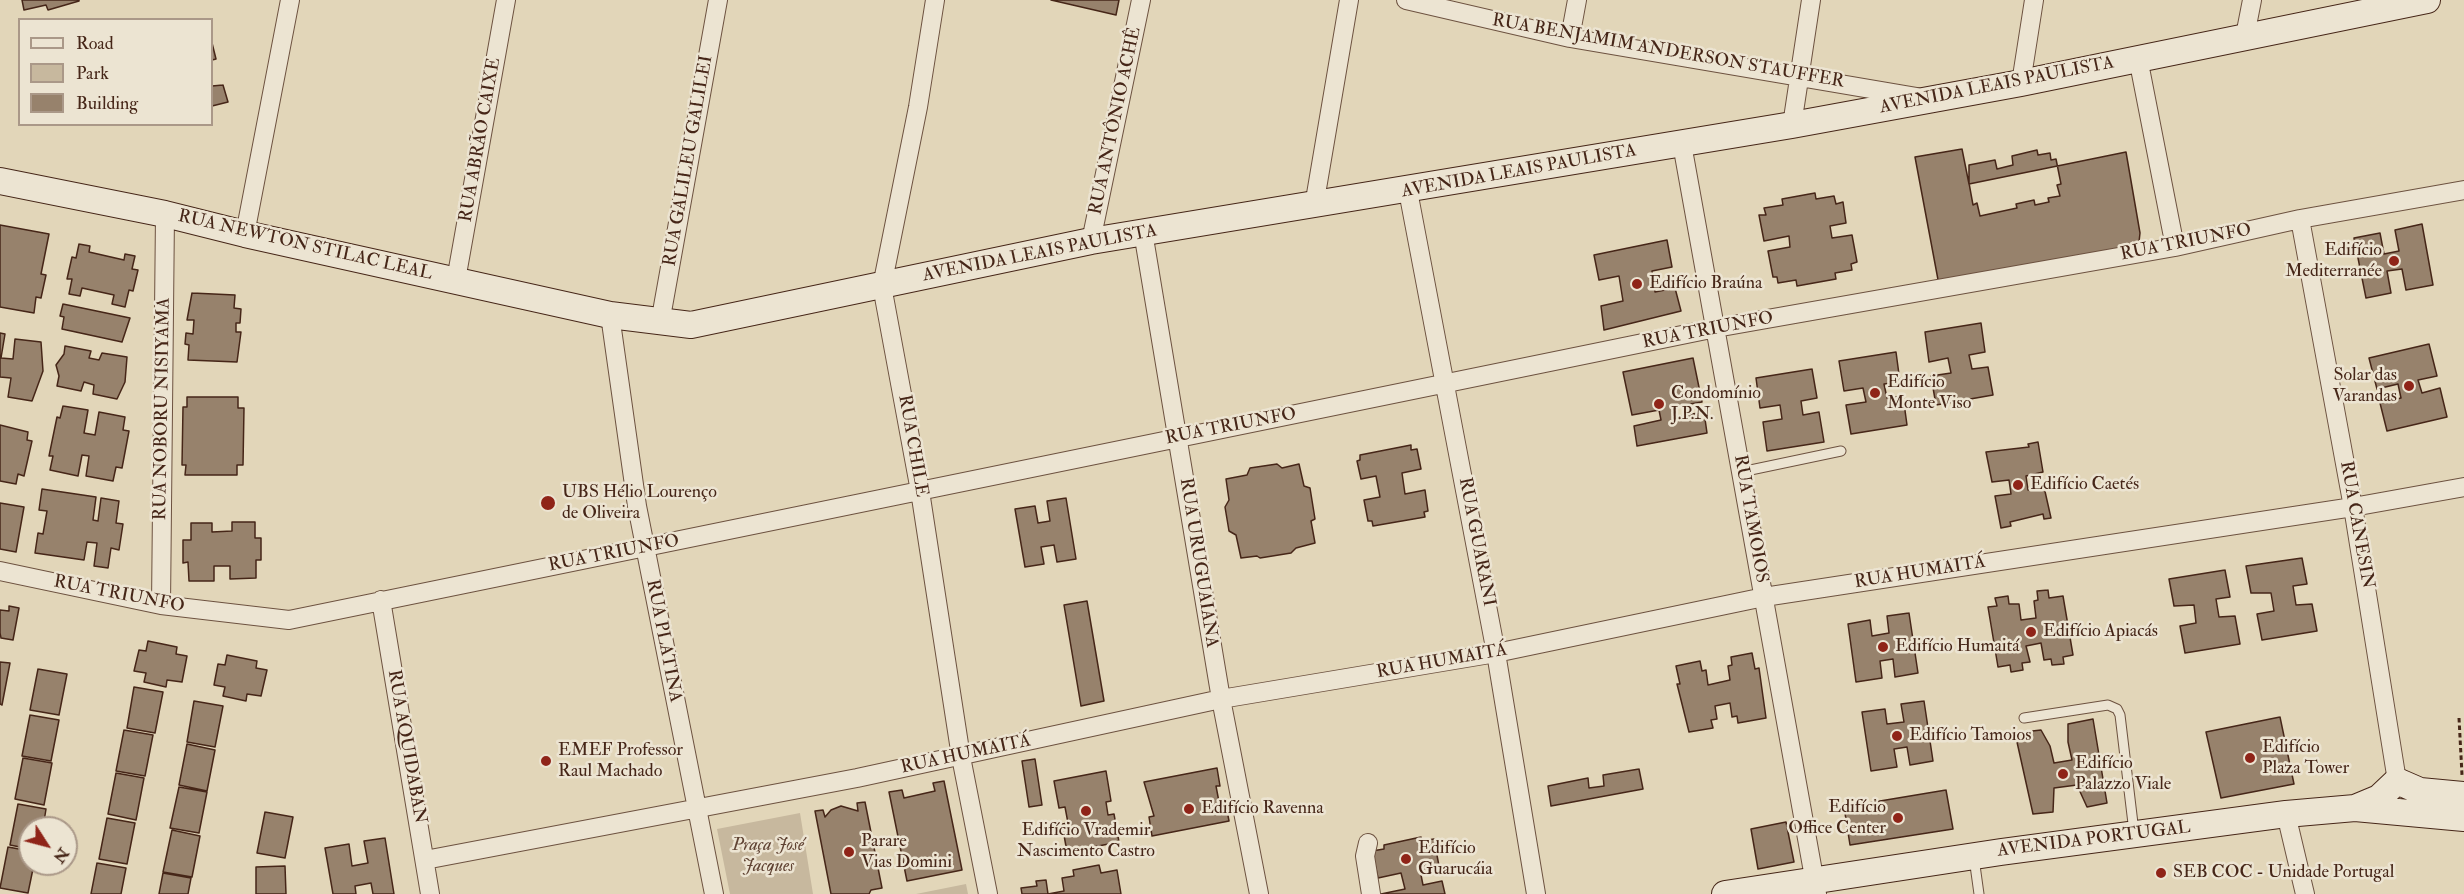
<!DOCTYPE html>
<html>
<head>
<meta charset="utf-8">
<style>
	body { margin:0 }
	#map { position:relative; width:2464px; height:894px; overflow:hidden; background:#e2d6b9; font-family:"IM FELL Double Pica",serif }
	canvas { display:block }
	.legend { position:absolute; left:18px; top:18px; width:195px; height:108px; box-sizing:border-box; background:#ece4d2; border:2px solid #aa9888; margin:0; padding:8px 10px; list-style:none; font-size:18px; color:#462618 }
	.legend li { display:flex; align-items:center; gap:12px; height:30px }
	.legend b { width:30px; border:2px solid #aa9888 }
	.north { position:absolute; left:18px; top:816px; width:60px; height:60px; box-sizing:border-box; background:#ece4d2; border:2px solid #aa9888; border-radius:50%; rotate:126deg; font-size:16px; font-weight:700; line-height:24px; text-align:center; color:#462618 }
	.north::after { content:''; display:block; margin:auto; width:21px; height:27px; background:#8f2418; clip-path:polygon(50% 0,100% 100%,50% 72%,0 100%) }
</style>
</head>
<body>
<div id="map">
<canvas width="2464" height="894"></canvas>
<ul class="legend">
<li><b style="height:8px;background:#ece4d2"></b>Road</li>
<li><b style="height:16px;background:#c7b89e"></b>Park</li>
<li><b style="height:16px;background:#97826c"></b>Building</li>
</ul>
<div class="north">N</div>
</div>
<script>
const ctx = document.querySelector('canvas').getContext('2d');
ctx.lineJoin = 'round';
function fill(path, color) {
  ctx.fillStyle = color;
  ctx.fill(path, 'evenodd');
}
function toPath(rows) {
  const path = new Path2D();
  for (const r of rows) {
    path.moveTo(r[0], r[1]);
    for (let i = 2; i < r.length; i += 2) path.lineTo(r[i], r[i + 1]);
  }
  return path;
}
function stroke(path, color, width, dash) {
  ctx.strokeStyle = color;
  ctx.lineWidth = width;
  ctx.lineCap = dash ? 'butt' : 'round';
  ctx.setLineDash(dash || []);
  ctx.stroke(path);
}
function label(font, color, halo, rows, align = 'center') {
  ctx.font = font + ' "IM FELL Double Pica",serif';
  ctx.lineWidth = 5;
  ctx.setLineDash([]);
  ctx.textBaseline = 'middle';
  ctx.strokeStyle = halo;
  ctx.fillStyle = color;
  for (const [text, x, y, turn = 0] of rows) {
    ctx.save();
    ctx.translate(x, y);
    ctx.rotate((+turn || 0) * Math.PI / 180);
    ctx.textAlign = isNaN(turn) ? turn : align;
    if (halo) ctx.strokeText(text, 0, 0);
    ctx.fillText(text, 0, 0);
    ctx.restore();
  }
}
fill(toPath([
	[800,813,813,894,730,894,717,829],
	[966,884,968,894,916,894]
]), '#c7b89e');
const building = toPath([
	[22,0,79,0,79,1,48,10,46,5,24,10,22,0],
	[1051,0,1119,0,1116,15,1051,0],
	[212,43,216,59,212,60,212,43],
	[223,85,228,102,212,106,212,86,223,85],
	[1962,149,1969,184,2126,152,2140,233,2139,242,2133,247,1939,285,1915,157,1962,149],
	[2037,150,2038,155,2050,153,2051,160,2056,159,2061,184,2057,185,2060,196,2048,198,2049,202,2035,205,2034,200,2016,204,2017,208,1980,216,1977,203,1973,205,1969,183,1969,165,1995,160,1997,169,2013,165,2012,156,2037,150],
	[1815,193,1816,199,1834,196,1836,204,1843,202,1846,223,1830,226,1832,238,1852,235,1857,262,1851,264,1852,270,1835,273,1836,279,1797,286,1796,280,1778,283,1777,277,1773,277,1768,251,1790,247,1789,236,1764,241,1759,215,1766,215,1764,208,1783,205,1782,199,1815,193],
	[2422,224,2433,285,2406,290,2402,269,2387,271,2391,293,2366,298,2354,238,2380,233,2384,254,2399,251,2395,230,2422,224],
	[0,225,49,234,41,274,46,275,41,298,36,297,34,313,0,307,0,225],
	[1667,240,1672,267,1652,271,1655,292,1675,288,1681,311,1604,330,1601,306,1623,301,1619,276,1599,280,1594,255,1667,240],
	[79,244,90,246,89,252,124,260,125,254,135,256,132,269,138,270,133,291,129,290,125,307,112,304,114,295,82,288,80,296,69,294,72,279,67,279,72,257,76,258,79,244],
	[192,293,235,295,234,308,241,309,240,323,236,323,236,332,241,332,237,362,188,360,189,345,185,344,186,333,193,334,194,320,187,320,192,293],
	[63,304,130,318,122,342,62,329,64,317,60,316,63,304],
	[1981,323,1985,352,1969,355,1972,369,1988,367,1993,395,1936,405,1931,376,1951,373,1948,358,1929,362,1925,332,1981,323],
	[0,333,5,334,1,358,13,359,15,339,41,342,43,371,32,401,8,397,11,378,0,377,0,333],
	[2429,344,2437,376,2418,380,2422,393,2440,388,2447,417,2387,431,2380,403,2401,398,2398,384,2377,389,2369,358,2429,344],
	[65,346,91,351,89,358,99,360,102,353,127,357,125,382,117,399,93,394,94,385,84,382,81,391,57,386,59,376,56,365,64,354,65,346],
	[1896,352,1900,382,1884,384,1887,398,1903,396,1907,425,1851,434,1846,405,1866,402,1863,388,1844,391,1839,361,1896,352],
	[1693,358,1702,402,1673,407,1675,417,1704,412,1707,433,1637,446,1634,426,1661,420,1659,410,1632,415,1623,372,1693,358],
	[1812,369,1817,398,1801,401,1803,415,1819,412,1824,442,1767,451,1763,422,1782,419,1780,405,1760,408,1756,378,1812,369],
	[187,397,238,397,238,408,244,408,243,465,237,465,237,475,185,475,186,465,182,465,183,407,187,407,187,397],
	[63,406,88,410,84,433,95,435,99,412,125,417,123,430,129,431,122,468,116,467,113,481,86,476,89,456,82,455,78,476,50,470,53,456,49,456,57,417,60,418,63,406],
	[0,425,28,432,27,440,32,441,24,476,18,474,16,484,0,481,0,425],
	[2038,442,2043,472,2026,476,2028,490,2044,487,2051,518,2044,519,2043,514,2010,522,2011,526,2001,528,1995,496,2011,494,2009,480,1992,482,1986,452,2029,447,2028,444,2038,442],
	[1411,445,1411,450,1417,449,1421,469,1402,473,1405,494,1425,490,1428,511,1424,512,1425,517,1373,526,1372,521,1368,521,1364,500,1380,497,1376,476,1361,479,1357,461,1360,460,1360,455,1411,445],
	[1277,464,1282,468,1299,464,1304,486,1310,488,1315,519,1311,521,1315,543,1296,548,1291,553,1260,558,1257,556,1241,558,1236,535,1229,531,1225,507,1229,500,1226,479,1247,475,1250,468,1277,464],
	[42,489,96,497,93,520,98,521,101,498,119,501,116,523,123,524,119,550,111,548,108,568,94,566,97,543,87,542,84,560,35,553,38,533,43,534,47,511,39,510,42,489],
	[1066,498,1076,559,1057,562,1054,545,1041,547,1044,564,1025,567,1015,509,1035,506,1038,523,1050,521,1047,501,1066,498],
	[0,503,24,507,16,552,0,549,0,503],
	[232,522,255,522,255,538,261,538,261,560,256,560,256,578,230,579,230,566,214,566,214,581,189,581,188,562,183,563,183,540,191,540,191,523,212,523,212,532,232,531,232,522],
	[2302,558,2307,584,2293,586,2296,605,2312,604,2317,631,2262,640,2257,614,2274,611,2271,593,2251,593,2246,566,2302,558],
	[2225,570,2230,597,2216,599,2219,617,2235,616,2240,644,2185,653,2180,626,2196,623,2194,605,2174,606,2169,579,2225,570],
	[2048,590,2049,598,2063,596,2073,655,2063,657,2064,664,2052,665,2051,659,2044,660,2041,643,2026,646,2030,662,2022,663,2023,670,2011,672,2010,665,1998,667,1988,607,1997,606,1995,598,2008,596,2009,604,2019,604,2021,620,2036,618,2034,601,2038,600,2037,591,2048,590],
	[1087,601,1104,701,1081,706,1064,605,1087,601],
	[9,606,19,608,13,640,1,638,0,633,0,610,9,611,9,606],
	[1909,613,1918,673,1895,677,1893,659,1880,661,1882,678,1856,682,1848,624,1870,620,1872,636,1889,633,1887,616,1909,613],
	[148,641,177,647,176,654,187,656,182,682,167,680,166,687,144,682,146,673,134,671,139,650,146,651,148,641],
	[1752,653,1755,669,1759,668,1766,718,1738,723,1737,716,1732,717,1730,703,1715,706,1717,719,1711,720,1713,728,1689,732,1677,684,1680,684,1676,666,1700,661,1702,671,1706,670,1708,685,1730,680,1728,666,1732,665,1731,657,1752,653],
	[227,655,257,661,256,668,267,670,261,696,247,694,246,701,223,696,225,687,214,685,218,664,225,665,227,655],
	[0,662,10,663,2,705,0,704,0,662],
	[38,669,67,674,59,715,30,710,38,669],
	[134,687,163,692,155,733,127,728,134,687],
	[194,701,223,706,215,747,187,742,194,701],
	[1924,701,1933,761,1910,765,1907,747,1894,749,1897,767,1871,771,1862,712,1885,709,1887,724,1904,722,1901,704,1924,701],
	[30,715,59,720,51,761,22,756,30,715],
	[2280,717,2294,784,2221,798,2206,732,2280,717],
	[2093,719,2107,803,2087,807,2077,785,2054,788,2053,812,2033,814,2015,733,2041,730,2050,746,2054,763,2072,760,2068,742,2068,724,2093,719],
	[124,730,153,735,145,776,116,771,124,730],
	[187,744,215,750,207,791,179,785,187,744],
	[23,758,52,763,44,805,15,799,23,758],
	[1035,759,1042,805,1029,807,1022,761,1035,759],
	[1217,768,1220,786,1216,786,1219,802,1225,800,1229,821,1152,836,1149,817,1154,816,1144,782,1217,768],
	[1639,769,1643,789,1551,806,1548,786,1588,778,1589,788,1604,786,1603,775,1639,769],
	[1106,771,1111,801,1106,802,1108,815,1114,814,1119,842,1067,852,1062,824,1068,823,1065,807,1059,808,1054,781,1106,771],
	[116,773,144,778,136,820,108,814,116,773],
	[944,781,962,870,907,881,889,792,902,790,904,798,935,791,933,783,944,781],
	[179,787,207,792,199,833,170,828,179,787],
	[1946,790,1953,829,1850,845,1844,807,1946,790],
	[865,802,882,888,871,890,869,894,831,894,815,811,823,810,825,817,831,810,841,806,858,811,857,803,865,802],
	[18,804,46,809,43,828,30,828,30,849,10,845,18,804],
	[265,812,293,817,285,858,257,853,265,812],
	[107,818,135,823,127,864,99,859,107,818],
	[1786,822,1794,862,1758,869,1751,829,1786,822],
	[172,830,200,836,192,877,163,872,172,830],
	[1421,837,1422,841,1434,839,1439,866,1420,870,1423,885,1442,881,1445,894,1381,894,1405,889,1401,873,1378,878,1372,851,1384,849,1384,845,1421,837],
	[385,838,394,894,373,894,371,883,355,886,356,894,333,894,325,848,349,844,352,866,368,863,364,841,385,838],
	[8,847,30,851,30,864,34,864,28,893,0,888,8,847],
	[97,863,126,868,121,894,91,894,97,863],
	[1099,865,1101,873,1117,870,1121,894,1022,894,1021,888,1037,886,1036,881,1046,880,1048,894,1064,891,1062,878,1074,876,1073,870,1099,865],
	[285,866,286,894,256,894,256,867,285,866],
	[163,873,191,878,188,894,159,894,163,873]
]);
fill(building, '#97826c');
stroke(building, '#462618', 1.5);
const lane = toPath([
	[1741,472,1841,451],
	[2024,718,2108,705,2117,709,2120,715,2134,832],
	[1974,858,1979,894]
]);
const street = toPath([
	[935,0,918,107,882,286,920,491,961,757,988,894],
	[1406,0,1570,38,1917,97],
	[2245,36,2252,0],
	[1570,38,1577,0],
	[2138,58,2175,247],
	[2021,83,2034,0],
	[1792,125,1811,0],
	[1682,144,1817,894],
	[1408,191,1496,653,1536,894],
	[1314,206,1349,0],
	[2300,219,2353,507,2397,781],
	[1143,232,1221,699,1259,894],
	[245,234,290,0],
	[1091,241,1141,0],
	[456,280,506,0],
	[610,315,637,506,714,894],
	[660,323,718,0],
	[0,571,161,605,289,620,1716,328,2175,247,2300,219,2464,190],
	[381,600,430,894],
	[161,605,165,214],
	[2286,814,2305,894],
	[1368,843,1365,856,1371,894],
	[425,860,857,778,1221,699,1496,653,1764,597,2353,507,2464,487]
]);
const secondary = toPath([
	[0,181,165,214,245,234,610,315,691,325,1091,241,1792,125,2021,83,2427,0],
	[2355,808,2379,798,2397,781,2420,791,2464,795],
	[1725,894,2001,852,2286,814,2355,808,2464,818]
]);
stroke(lane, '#6d5240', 11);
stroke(street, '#6d5240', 20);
stroke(secondary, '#462618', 28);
stroke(toPath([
	[2459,718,2462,775]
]), '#462618', 3, [4.5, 3]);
stroke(lane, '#ece4d2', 9);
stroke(street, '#ece4d2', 18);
stroke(secondary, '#ece4d2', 26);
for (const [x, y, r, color] of [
	[2394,261,6,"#8f2418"],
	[1637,284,6,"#8f2418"],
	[2409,386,6,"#8f2418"],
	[1875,393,6,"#8f2418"],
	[1659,404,6,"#8f2418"],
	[2018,485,6,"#8f2418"],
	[548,503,8,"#8f2418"],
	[2031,632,6,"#8f2418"],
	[1883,647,6,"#8f2418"],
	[1897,736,6,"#8f2418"],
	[2250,758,6,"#8f2418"],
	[546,761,6,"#8f2418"],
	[2063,774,6,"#8f2418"],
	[1189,809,6,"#8f2418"],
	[1086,811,6,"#8f2418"],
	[1898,818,6,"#8f2418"],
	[849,852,6,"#8f2418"],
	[1406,859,6,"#8f2418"],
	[2161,873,6,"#8f2418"]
]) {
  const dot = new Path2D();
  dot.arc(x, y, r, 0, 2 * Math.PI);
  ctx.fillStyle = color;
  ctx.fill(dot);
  stroke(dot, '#ece4d2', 2);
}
label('18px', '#462618', '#ece4d2', [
	["RUA BENJAMIM ANDERSON STAUFFER",1668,52,10],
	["AVENIDA LEAIS PAULISTA",1997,86,-11],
	["RUA ANTÔNIO ACHÊ",1116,121,-78],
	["RUA ABRÃO CAIXE",481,140,-80],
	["RUA GALILEU GALILEI",689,161,-80],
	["AVENIDA LEAIS PAULISTA",1519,172,-10],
	["RUA TRIUNFO",2186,243,-11],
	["RUA NEWTON STILAC LEAL",305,246,13],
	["AVENIDA LEAIS PAULISTA",1040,254,-11],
	["RUA TRIUNFO",1708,331,-11],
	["RUA NOBORU NISIYAMA",163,409,-89],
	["RUA TRIUNFO",1231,427,-11],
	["RUA CHILE",912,446,80],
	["RUA TAMOIOS",1750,519,80],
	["RUA CANESIN",2356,525,80],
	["RUA GUARANI",1476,542,79],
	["RUA TRIUNFO",614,554,-11],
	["RUA URUGUAIANA",1198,563,81],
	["RUA HUMAITÁ",1920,573,-9],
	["RUA TRIUNFO",119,595,11],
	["RUA PLATINA",663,641,79],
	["RUA HUMAITÁ",1442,662,-10],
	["RUA AQUIDABAN",406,747,80],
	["RUA HUMAITÁ",966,755,-12],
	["AVENIDA PORTUGAL",2094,840,-7]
]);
label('18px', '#462618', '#ece4d2', [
	["Edifício",2382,251,"right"],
	["Mediterranée",2382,272,"right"],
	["Edifício Braúna",1649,284],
	["Solar das",2397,376,"right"],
	["Varandas",2397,397,"right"],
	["Edifício",1887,383],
	["Monte Viso",1887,404],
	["Condomínio",1671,394],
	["J.P.N.",1671,415],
	["Edifício Caetés",2030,485],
	["UBS Hélio Lourenço",562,493],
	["de Oliveira",562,514],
	["Edifício Apiacás",2043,632],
	["Edifício Humaitá",1895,647],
	["Edifício Tamoios",1909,736],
	["Edifício",2262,748],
	["Plaza Tower",2262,769],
	["EMEF Professor",558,751],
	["Raul Machado",558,772],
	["Edifício",2075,764],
	["Palazzo Viale",2075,785],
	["Edifício",1886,808,"right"],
	["Office Center",1886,829,"right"],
	["Edifício Ravenna",1201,809],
	["Edifício Vrademir",1086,831,"center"],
	["Nascimento Castro",1086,852,"center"],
	["Parare",861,842],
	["Vias Domini",861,863],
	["Edifício",1418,849],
	["Guarucáia",1418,870],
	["SEB COC - Unidade Portugal",2173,873]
], 'left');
label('italic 18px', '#604333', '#ece4d2', [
	["Praça José",768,846],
	["Jacques",768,867]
]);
</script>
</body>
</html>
